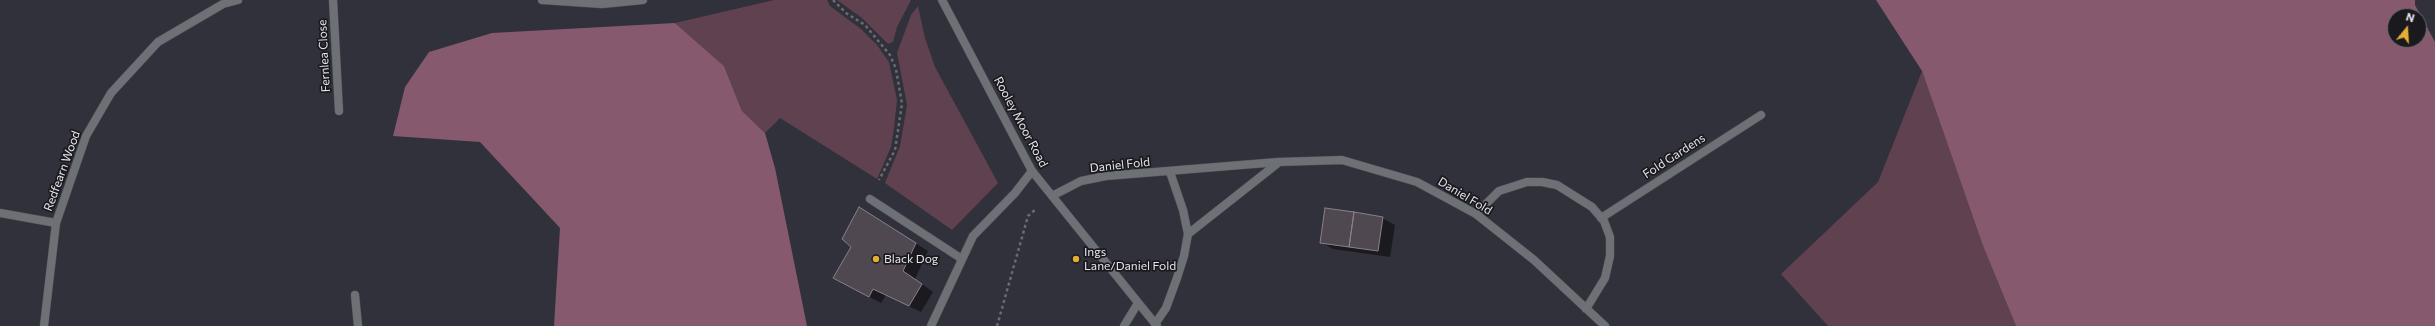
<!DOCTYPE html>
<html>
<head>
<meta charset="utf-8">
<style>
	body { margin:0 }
	#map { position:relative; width:2435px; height:326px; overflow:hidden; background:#31313b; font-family:Commissioner,sans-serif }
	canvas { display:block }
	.north { position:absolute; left:2387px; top:8px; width:40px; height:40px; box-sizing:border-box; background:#1a191e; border:1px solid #6b6a70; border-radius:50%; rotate:18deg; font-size:11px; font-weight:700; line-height:16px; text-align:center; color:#e4e4ea }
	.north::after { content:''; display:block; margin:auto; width:14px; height:18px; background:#e4ae35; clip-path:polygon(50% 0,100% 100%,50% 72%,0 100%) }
</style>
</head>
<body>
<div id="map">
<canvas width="2435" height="326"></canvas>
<div class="north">N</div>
</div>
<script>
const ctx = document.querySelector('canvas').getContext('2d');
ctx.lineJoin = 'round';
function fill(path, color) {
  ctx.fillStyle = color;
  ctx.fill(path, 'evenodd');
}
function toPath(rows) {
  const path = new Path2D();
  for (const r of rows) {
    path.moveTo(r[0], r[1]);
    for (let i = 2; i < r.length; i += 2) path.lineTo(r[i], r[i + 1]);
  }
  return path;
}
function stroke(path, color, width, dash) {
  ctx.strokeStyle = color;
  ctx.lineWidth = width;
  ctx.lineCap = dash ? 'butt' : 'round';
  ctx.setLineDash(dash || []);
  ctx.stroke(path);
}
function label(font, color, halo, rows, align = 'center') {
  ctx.font = font + ' Commissioner,sans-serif';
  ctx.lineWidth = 3.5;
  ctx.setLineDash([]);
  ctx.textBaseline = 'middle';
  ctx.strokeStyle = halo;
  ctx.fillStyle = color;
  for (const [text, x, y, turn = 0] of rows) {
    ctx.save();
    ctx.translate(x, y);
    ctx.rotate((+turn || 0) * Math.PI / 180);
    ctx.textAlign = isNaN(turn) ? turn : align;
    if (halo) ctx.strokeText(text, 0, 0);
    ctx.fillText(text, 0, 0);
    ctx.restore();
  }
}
fill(toPath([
	[774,0,827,0,830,6,861,29,877,45,889,62,897,100,894,128,891,147,877,179,780,118,765,133,742,111,724,66,675,23],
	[837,0,911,0,897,27,893,42,888,44,862,18],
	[918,6,925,38,935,67,998,183,952,230,885,183,900,146,907,105,897,53,911,15],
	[1922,71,1983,246,2016,326,1828,326,1781,274,1878,182]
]), '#5f414f');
fill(toPath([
	[1876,0,2415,0,2415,5,2435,42,2435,326,2016,326,1983,246,1922,71],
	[2395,16,2419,16,2419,40,2395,40],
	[675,23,724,66,742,111,765,133,775,168,807,326,554,326,560,228,480,142,393,136,405,87,429,52,492,33]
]), '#86596e');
fill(toPath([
	[871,215,928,251,915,279,933,292,921,312,886,295,881,303,846,285],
	[1382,218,1395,225,1390,257,1333,249,1321,242]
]), '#0007');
const building = toPath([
	[859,207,916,243,903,271,922,284,909,306,873,289,869,297,833,278,851,247,842,239,859,207],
	[1325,208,1354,212,1349,247,1320,243,1325,208],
	[1354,212,1383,217,1378,251,1349,247,1354,212]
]);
fill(building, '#4f4851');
stroke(building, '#88818b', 1);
const service = toPath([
	[870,199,962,259],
	[931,326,973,236,1015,193,1032,171]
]);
const minor = toPath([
	[333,0,339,111],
	[542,0,602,4,643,0],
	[942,0,1032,171,1157,326],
	[1052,196,1081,181,1106,176,1278,162,1342,160,1417,182,1476,214,1534,260,1605,326],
	[0,213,56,223],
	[1476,214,1499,191,1527,182,1542,182,1557,185,1592,207,1604,221,1610,237,1610,256,1605,278,1586,309],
	[1601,218,1761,115],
	[1188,234,1278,163],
	[355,295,358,326],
	[1155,324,1166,308,1177,278,1184,256,1188,234,1183,210,1170,172],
	[44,326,56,223,86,136,111,93,158,42,223,4,238,0],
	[1124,326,1138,303]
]);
stroke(service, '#4e4e57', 9);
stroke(minor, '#4e4e57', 9);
stroke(toPath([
	[833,0,846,13,865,25,890,55,896,69,902,104,895,150,879,180],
	[997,326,1028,216,1036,209]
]), '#6a6a72', 2.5, [3, 3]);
stroke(service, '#6d7175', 8);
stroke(minor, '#6d7175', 8);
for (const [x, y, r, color] of [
	[876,259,4,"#e4ae35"],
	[1076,259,4,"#e4ae35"]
]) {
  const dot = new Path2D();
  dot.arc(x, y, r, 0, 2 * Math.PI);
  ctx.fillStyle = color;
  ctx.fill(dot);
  stroke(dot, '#1a191e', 1.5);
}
label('12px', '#e4e4ea', '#1a191e', [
	["Fernlea Close",324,56,-93],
	["Rooley Moor Road",1021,122,62],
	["Fold Gardens",1674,156,-33],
	["Daniel Fold",1120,165,-6],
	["Redfearn Wood",62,171,-70],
	["Daniel Fold",1465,196,31]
]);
label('12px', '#e4e4ea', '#1a191e', [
	["Ings",1084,252],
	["Lane/Daniel Fold",1084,266],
	["Black Dog",884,259]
], 'left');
</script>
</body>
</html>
